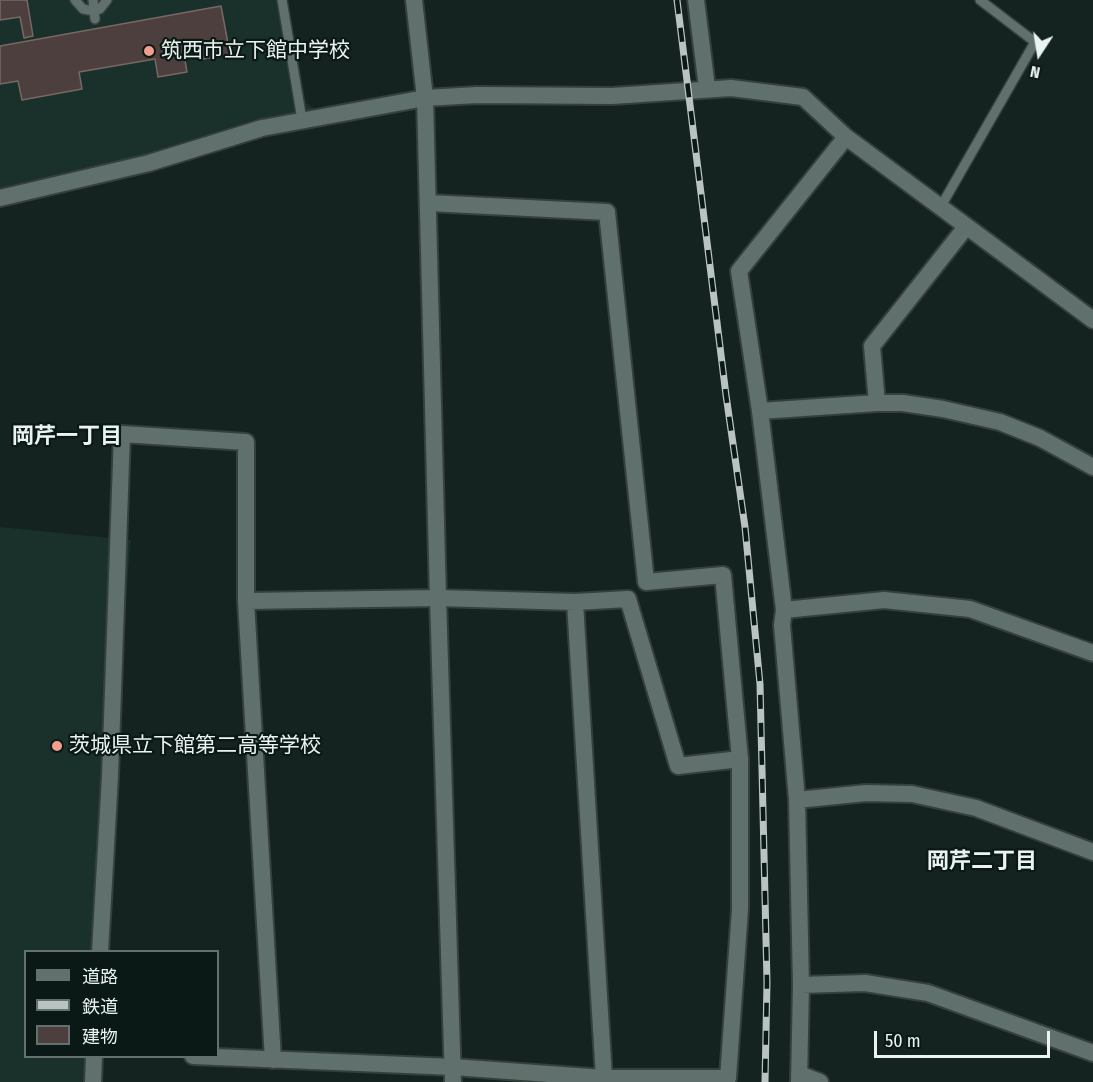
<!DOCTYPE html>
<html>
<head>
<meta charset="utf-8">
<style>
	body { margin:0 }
	#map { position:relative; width:1093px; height:1082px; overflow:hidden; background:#14231f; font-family:"Fira Sans Condensed","Noto Sans JP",sans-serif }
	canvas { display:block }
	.legend { position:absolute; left:24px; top:950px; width:195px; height:108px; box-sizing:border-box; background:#0b1916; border:2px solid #64706d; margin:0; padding:8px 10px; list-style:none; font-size:18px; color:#eaf3f0 }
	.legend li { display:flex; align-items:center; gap:12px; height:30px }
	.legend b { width:30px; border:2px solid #64706d }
	.north { position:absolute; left:1009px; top:24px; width:60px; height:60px; -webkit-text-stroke:4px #0b1916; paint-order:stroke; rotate:192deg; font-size:16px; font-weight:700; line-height:24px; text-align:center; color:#eaf3f0 }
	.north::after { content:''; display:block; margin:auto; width:21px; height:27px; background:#eaf3f0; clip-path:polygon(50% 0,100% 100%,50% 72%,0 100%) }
	.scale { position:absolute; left:874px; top:1031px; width:176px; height:27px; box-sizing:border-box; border:3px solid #eaf3f0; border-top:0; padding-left:8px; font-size:18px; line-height:21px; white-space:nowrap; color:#eaf3f0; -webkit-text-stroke:4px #0b1916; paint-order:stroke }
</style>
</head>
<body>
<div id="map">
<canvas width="1093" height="1082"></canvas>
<ul class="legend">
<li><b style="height:8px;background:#60706c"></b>道路</li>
<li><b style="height:8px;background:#b9c4c1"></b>鉄道</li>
<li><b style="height:16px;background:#4d3f3d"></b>建物</li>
</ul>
<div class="north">N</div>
<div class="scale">50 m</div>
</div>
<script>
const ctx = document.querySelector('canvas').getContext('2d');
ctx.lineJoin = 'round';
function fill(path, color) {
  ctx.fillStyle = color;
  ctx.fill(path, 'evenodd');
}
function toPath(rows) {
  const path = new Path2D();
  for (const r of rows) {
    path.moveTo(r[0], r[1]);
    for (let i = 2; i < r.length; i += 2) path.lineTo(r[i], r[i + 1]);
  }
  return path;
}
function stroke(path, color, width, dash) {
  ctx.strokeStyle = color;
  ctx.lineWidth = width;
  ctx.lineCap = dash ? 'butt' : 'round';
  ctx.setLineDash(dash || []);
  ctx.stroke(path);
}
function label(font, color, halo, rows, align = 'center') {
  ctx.font = font + ' "Fira Sans Condensed","Noto Sans JP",sans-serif';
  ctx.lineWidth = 4.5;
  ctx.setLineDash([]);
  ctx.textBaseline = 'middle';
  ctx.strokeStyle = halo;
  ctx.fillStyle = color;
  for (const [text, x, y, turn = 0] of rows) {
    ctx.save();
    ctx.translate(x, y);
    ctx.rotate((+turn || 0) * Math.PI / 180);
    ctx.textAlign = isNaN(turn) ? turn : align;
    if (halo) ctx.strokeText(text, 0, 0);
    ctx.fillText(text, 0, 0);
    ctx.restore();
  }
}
fill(toPath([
	[0,0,288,0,306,103,315,109,254,120,146,154,0,190],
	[0,527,131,540,95,951,26,952,26,1056,86,1057,84,1080,82,1082,0,1082]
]), '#19302b');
const building = toPath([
	[0,0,27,0,33,36,24,38,20,17,0,20,0,0],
	[221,6,230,54,203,59,201,46,183,49,187,72,158,77,155,59,79,72,82,89,22,100,18,81,0,84,0,46,221,6]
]);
fill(building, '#4d3f3d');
stroke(building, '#786865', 1.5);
const service = toPath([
	[75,0,83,9,94,11,100,9,107,0],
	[93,0,95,19],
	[282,0,302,120],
	[940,208,1035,42,980,0]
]);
const minor = toPath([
	[414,0,425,98,438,598],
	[696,0,707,88],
	[0,198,149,163,262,128,425,98,477,95,612,96,731,88,803,97,846,137,1093,320],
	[877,403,872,346,966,227],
	[760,411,877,403,903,403,943,409,1000,422,1040,438,1093,467],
	[246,601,273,1060],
	[575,602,628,599,678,766,740,759],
	[784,610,884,600,970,609,1093,653],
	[797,800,866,793,912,794,976,808,1093,852],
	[100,952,110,776,122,434,246,442,246,601,438,598,575,602,604,1078],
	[801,985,865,983,928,993,1093,1053],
	[193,1056,453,1067,604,1078,728,1078,740,909,740,759,723,575,646,582,607,212,429,203],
	[799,1074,820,1082],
	[93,1082,94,1056],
	[799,1082,801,985,797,800,782,625,784,610,760,411,739,271,846,137]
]);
const tertiary = toPath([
	[438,598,453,1082]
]);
stroke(service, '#353f3c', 12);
stroke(minor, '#353f3c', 20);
stroke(tertiary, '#353f3c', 20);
stroke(service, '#60706c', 9);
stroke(minor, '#60706c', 16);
stroke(tertiary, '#60706c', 16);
const rail = toPath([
	[677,0,726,395,745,527,760,684,767,982,765,1082]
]);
stroke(rail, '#b9c4c1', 7);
stroke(rail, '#0b1916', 4.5, [14]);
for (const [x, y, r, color] of [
	[149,51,6,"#f59c90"],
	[57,746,6,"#f59c90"]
]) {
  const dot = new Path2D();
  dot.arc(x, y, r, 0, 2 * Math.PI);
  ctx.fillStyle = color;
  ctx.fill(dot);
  stroke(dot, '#0b1916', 2);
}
label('21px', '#eaf3f0', '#0b1916', [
	["筑西市立下館中学校",161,51],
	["茨城県立下館第二高等学校",69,746]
], 'left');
label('bold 22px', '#eaf3f0', '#0b1916', [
	["岡芹一丁目",67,437],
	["岡芹二丁目",982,862]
]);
</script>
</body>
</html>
